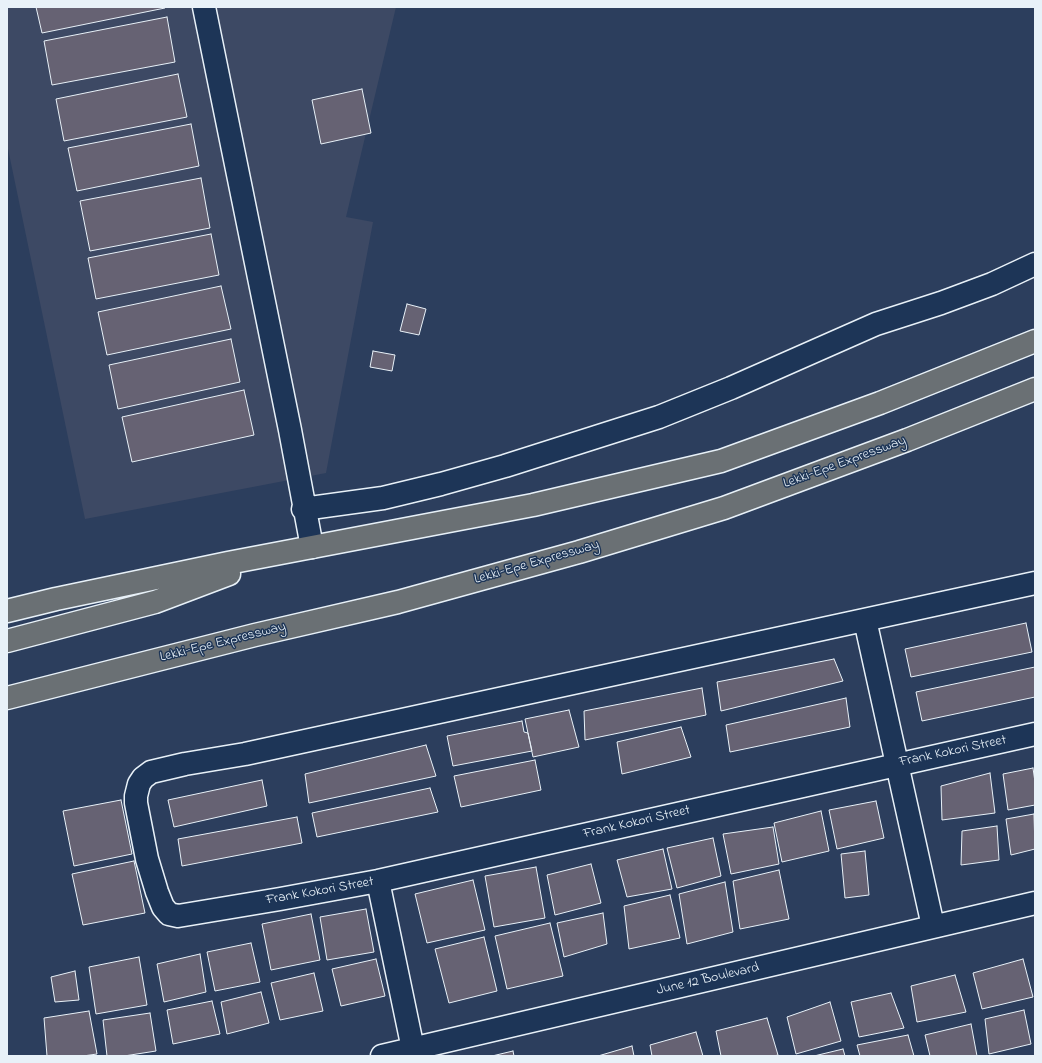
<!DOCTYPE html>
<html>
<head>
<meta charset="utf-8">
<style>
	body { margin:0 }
	#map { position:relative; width:1042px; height:1063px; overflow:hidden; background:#2c3e5d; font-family:"Indie Flower",sans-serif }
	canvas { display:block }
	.frame { position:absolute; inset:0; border:8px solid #e8f1f8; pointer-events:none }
</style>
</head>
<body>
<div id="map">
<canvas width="1042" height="1063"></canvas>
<div class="frame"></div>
</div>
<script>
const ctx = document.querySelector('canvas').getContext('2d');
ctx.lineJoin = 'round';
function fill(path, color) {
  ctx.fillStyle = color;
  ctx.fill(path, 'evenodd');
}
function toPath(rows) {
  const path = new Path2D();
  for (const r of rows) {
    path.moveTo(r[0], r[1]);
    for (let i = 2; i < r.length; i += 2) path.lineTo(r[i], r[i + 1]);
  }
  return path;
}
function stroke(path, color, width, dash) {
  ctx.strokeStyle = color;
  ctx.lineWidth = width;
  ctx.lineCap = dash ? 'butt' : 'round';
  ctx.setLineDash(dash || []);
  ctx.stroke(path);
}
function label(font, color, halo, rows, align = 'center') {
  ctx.font = font + ' "Indie Flower",sans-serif';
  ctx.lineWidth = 3;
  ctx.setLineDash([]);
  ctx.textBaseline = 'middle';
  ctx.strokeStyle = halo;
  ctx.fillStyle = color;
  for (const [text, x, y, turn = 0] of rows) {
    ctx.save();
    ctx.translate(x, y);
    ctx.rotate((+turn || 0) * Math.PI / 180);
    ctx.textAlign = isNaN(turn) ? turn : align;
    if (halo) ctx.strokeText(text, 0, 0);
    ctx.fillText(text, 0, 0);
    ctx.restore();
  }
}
fill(toPath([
	[7,7,396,7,346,217,373,222,326,473,85,519,7,144]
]), '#3d4964');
const building = toPath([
	[36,7,165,7,165,8,42,33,36,7],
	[167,17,175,62,52,85,44,41,167,17],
	[178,74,187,117,64,141,56,99,178,74],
	[362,89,371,133,321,144,312,100,362,89],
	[191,124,199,166,77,191,68,148,191,124],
	[201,178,210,228,90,251,80,201,201,178],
	[211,234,219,275,96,299,88,258,211,234],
	[221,286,231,329,107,355,98,312,221,286],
	[407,304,426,309,419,335,400,331,407,304],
	[231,339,240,382,118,409,109,365,231,339],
	[373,351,395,355,392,371,370,367,373,351],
	[244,390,254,435,132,462,122,417,244,390],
	[1026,623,1032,652,911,677,905,649,1026,623],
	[834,659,843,681,721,711,717,682,834,659],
	[1035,667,1035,697,922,721,916,692,1035,667],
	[702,688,706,715,585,740,584,711,702,688],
	[846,698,850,727,730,752,726,725,846,698],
	[569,710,579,747,533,757,525,719,569,710],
	[522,721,524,732,528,733,532,751,453,766,447,736,522,721],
	[681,727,691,757,622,774,617,742,681,727],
	[426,745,436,776,309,803,305,774,426,745],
	[535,760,541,790,461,807,454,776,535,760],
	[1033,768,1035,782,1035,805,1008,810,1003,774,1033,768],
	[990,773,995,813,942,820,941,786,990,773],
	[262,780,267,806,174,827,168,800,262,780],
	[430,788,438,812,317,837,312,813,430,788],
	[121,800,132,854,74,866,63,811,121,800],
	[876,801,884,838,837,849,829,810,876,801],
	[821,811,829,851,782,862,774,823,821,811],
	[1034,814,1035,849,1011,855,1006,819,1034,814],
	[297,817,302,843,182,866,178,839,297,817],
	[997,826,999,860,961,865,962,831,997,826],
	[773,827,779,864,731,874,723,834,773,827],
	[713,838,721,876,677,888,667,848,713,838],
	[663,849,672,889,627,897,617,860,663,849],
	[865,851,869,895,845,898,841,854,865,851],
	[134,861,145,913,83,925,72,874,134,861],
	[591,864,601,903,555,915,547,875,591,864],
	[536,867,545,918,494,927,485,876,536,867],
	[779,870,789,919,740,929,733,881,779,870],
	[473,880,485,930,427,943,415,894,473,880],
	[725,882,733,932,687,944,679,894,725,882],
	[670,895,680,938,629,949,624,906,670,895],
	[366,909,374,952,327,960,320,917,366,909],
	[603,913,607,944,564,957,557,923,603,913],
	[311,914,320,960,271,970,262,924,311,914],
	[550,923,563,976,507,989,495,936,550,923],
	[484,937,497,991,449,1003,435,949,484,937],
	[251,943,260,982,215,991,207,952,251,943],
	[200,954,206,992,164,1002,157,964,200,954],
	[139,957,147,1005,96,1014,89,967,139,957],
	[376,959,385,996,341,1006,332,969,376,959],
	[1023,959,1033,997,982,1009,973,973,1023,959],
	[75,971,79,1000,55,1002,51,977,75,971],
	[314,973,323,1011,280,1020,271,983,314,973],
	[955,975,966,1012,917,1022,911,986,955,975],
	[261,992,269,1023,227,1034,221,1002,261,992],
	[891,993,904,1028,859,1037,851,1002,891,993],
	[212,1001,220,1034,173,1044,167,1010,212,1001],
	[830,1002,841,1041,796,1054,787,1017,830,1002],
	[1024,1010,1031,1044,989,1054,985,1019,1024,1010],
	[89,1011,97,1054,83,1056,47,1056,44,1018,89,1011],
	[150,1013,156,1051,124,1056,107,1056,103,1020,150,1013],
	[767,1018,778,1055,774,1056,721,1056,716,1031,767,1018],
	[971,1024,977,1056,930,1056,925,1035,971,1024],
	[696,1032,703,1056,652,1056,650,1045,696,1032],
	[908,1035,914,1056,860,1056,857,1045,908,1035],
	[632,1046,634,1056,598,1056,632,1046],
	[843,1049,845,1056,814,1056,843,1049],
	[513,1051,514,1056,492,1056,513,1051]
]);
fill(building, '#666273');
stroke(building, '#e8f1f8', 1);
const minor = toPath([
	[204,7,290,430,312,547],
	[303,509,383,498,441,484,505,466,659,417,731,388,876,324,941,303,992,284,1035,264],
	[1035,583,245,754,185,764,151,772,143,778,139,784,136,796,136,803,147,859,157,892,163,907,169,914,178,916,280,899,378,881,1035,734],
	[865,620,933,926],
	[378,881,413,1049],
	[382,1056,1035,903]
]);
const highway = toPath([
	[7,611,56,599,228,563,533,505,721,461,880,403,1035,341],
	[7,641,155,602,229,574],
	[7,698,255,635,398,602,579,552,724,508,907,440,1035,389]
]);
stroke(minor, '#e8f1f8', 25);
stroke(highway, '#e8f1f8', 25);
stroke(minor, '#1d3557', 22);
stroke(highway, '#6a7074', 22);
label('14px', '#e8f1f8', '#1d3557', [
	["Lekki-Epe Expressway",845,463,-20],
	["Lekki-Epe Expressway",537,563,-16],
	["Lekki-Epe Expressway",223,643,-14],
	["Frank Kokori Street",953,752,-12],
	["Frank Kokori Street",637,823,-13],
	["Frank Kokori Street",320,892,-10],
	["June 12 Boulevard",708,980,-13]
]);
</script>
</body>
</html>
